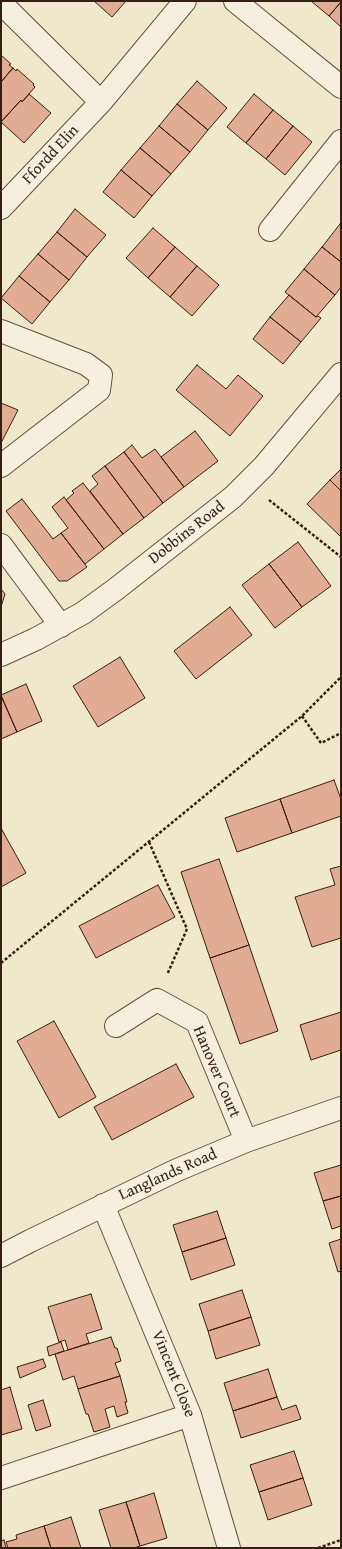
<!DOCTYPE html>
<html>
<head>
<meta charset="utf-8">
<style>
	body { margin:0 }
	#map { position:relative; width:342px; height:1549px; overflow:hidden; background:#f0e8ca; font-family:"Gentium Book Plus",serif }
	canvas { display:block }
	.frame { position:absolute; inset:0; border:2px solid #351f12; pointer-events:none }
</style>
</head>
<body>
<div id="map">
<canvas width="342" height="1549"></canvas>
<div class="frame"></div>
</div>
<script>
const ctx = document.querySelector('canvas').getContext('2d');
ctx.lineJoin = 'round';
function fill(path, color) {
  ctx.fillStyle = color;
  ctx.fill(path, 'evenodd');
}
function toPath(rows) {
  const path = new Path2D();
  for (const r of rows) {
    path.moveTo(r[0], r[1]);
    for (let i = 2; i < r.length; i += 2) path.lineTo(r[i], r[i + 1]);
  }
  return path;
}
function stroke(path, color, width, dash) {
  ctx.strokeStyle = color;
  ctx.lineWidth = width;
  ctx.lineCap = dash ? 'butt' : 'round';
  ctx.setLineDash(dash || []);
  ctx.stroke(path);
}
function label(font, color, halo, rows, align = 'center') {
  ctx.font = font + ' "Gentium Book Plus",serif';
  ctx.lineWidth = 4;
  ctx.setLineDash([]);
  ctx.textBaseline = 'middle';
  ctx.strokeStyle = halo;
  ctx.fillStyle = color;
  for (const [text, x, y, turn = 0] of rows) {
    ctx.save();
    ctx.translate(x, y);
    ctx.rotate((+turn || 0) * Math.PI / 180);
    ctx.textAlign = isNaN(turn) ? turn : align;
    if (halo) ctx.strokeText(text, 0, 0);
    ctx.fillText(text, 0, 0);
    ctx.restore();
  }
}
const building = toPath([
	[94,1,126,1,112,17,94,1],
	[311,1,341,1,341,2,329,16,311,1],
	[341,2,341,27,329,16,341,2],
	[1,55,11,64,9,65,13,68,1,82,1,55],
	[13,68,16,71,17,69,34,84,33,85,35,87,22,102,21,100,1,122,1,82,13,68],
	[197,81,227,108,208,130,177,104,197,81],
	[29,94,51,113,24,143,1,122,21,100,22,102,29,94],
	[254,94,273,110,246,143,227,127,254,94],
	[177,104,208,130,190,152,159,126,177,104],
	[273,110,293,126,266,159,246,143,273,110],
	[159,126,190,152,171,174,140,148,159,126],
	[293,126,312,142,285,175,266,159,293,126],
	[140,148,171,174,152,196,121,170,140,148],
	[121,170,152,196,134,218,103,192,121,170],
	[75,209,106,235,87,257,57,232,75,209],
	[340,224,341,225,341,262,322,247,340,224],
	[153,228,175,247,148,278,126,258,153,228],
	[57,232,87,257,69,280,38,254,57,232],
	[175,247,197,266,170,297,148,278,175,247],
	[322,247,341,262,341,287,335,295,304,269,322,247],
	[38,254,69,280,50,302,19,276,38,254],
	[197,266,219,285,192,316,170,297,197,266],
	[304,269,335,295,316,317,285,292,304,269],
	[19,276,50,302,32,324,1,298,19,276],
	[289,295,316,317,318,316,321,318,301,342,270,317,289,295],
	[270,317,301,342,283,364,253,339,270,317],
	[197,365,226,389,238,375,263,396,230,436,176,390,197,365],
	[1,403,18,410,1,443,1,403],
	[195,431,218,461,184,487,161,457,195,431],
	[132,445,142,458,155,449,184,487,163,503,124,452,132,445],
	[124,452,163,503,144,518,105,466,124,452],
	[105,466,144,518,123,534,90,491,98,484,92,476,105,466],
	[341,469,341,491,330,480,341,469],
	[330,480,341,491,341,537,307,504,330,480],
	[83,483,123,534,104,549,66,500,74,493,72,491,83,483],
	[64,497,104,549,85,564,61,533,68,528,52,507,64,497],
	[22,499,53,539,61,533,87,567,67,581,59,581,6,511,22,499],
	[298,542,331,586,302,607,269,564,298,542],
	[269,564,302,607,275,628,242,585,269,564],
	[1,589,5,594,1,607,1,589],
	[230,607,252,635,196,679,174,651,230,607],
	[120,657,145,698,98,727,73,686,120,657],
	[26,684,42,721,17,732,1,695,26,684],
	[1,696,17,732,1,739,1,696],
	[334,780,341,799,341,816,292,833,280,799,334,780],
	[280,799,292,833,237,852,225,818,280,799],
	[2,830,26,873,1,887,1,831,2,830],
	[219,859,249,945,210,958,181,872,219,859],
	[341,866,341,938,312,947,295,897,335,885,330,869,341,866],
	[158,885,175,917,96,958,79,926,158,885],
	[249,945,278,1031,240,1044,210,958,249,945],
	[341,1012,341,1050,311,1060,300,1025,341,1012],
	[54,1021,96,1097,59,1118,17,1041,54,1021],
	[176,1064,194,1097,112,1140,94,1107,176,1064],
	[341,1165,341,1196,323,1201,314,1173,341,1165],
	[341,1196,341,1226,332,1229,323,1201,341,1196],
	[217,1211,226,1238,182,1252,173,1225,217,1211],
	[226,1238,235,1265,191,1280,182,1252,226,1238],
	[341,1239,341,1271,338,1272,329,1243,341,1239],
	[242,1290,251,1317,208,1331,199,1304,242,1290],
	[91,1294,102,1329,86,1334,89,1343,68,1350,65,1340,59,1342,48,1307,91,1294],
	[251,1317,260,1345,216,1359,208,1331,251,1317],
	[111,1337,115,1348,117,1348,121,1361,115,1363,120,1376,78,1389,74,1376,63,1380,55,1354,111,1337],
	[61,1342,64,1351,49,1356,47,1347,61,1342],
	[43,1359,46,1367,20,1378,17,1367,43,1359],
	[268,1369,277,1397,233,1411,224,1383,268,1369],
	[120,1376,127,1402,125,1402,128,1413,117,1417,114,1406,105,1409,110,1427,94,1432,88,1414,86,1414,78,1389,120,1376],
	[10,1387,22,1429,1,1435,1,1390,10,1387],
	[277,1397,282,1410,296,1405,301,1419,241,1438,233,1411,277,1397],
	[43,1400,51,1426,36,1431,28,1405,43,1400],
	[294,1451,303,1478,259,1492,250,1465,294,1451],
	[303,1478,312,1505,268,1520,259,1492,303,1478],
	[154,1493,167,1538,140,1546,126,1502,154,1493],
	[126,1502,140,1546,134,1548,111,1548,99,1510,126,1502],
	[71,1517,81,1548,51,1548,44,1526,71,1517],
	[44,1526,51,1548,8,1548,6,1542,17,1539,16,1535,44,1526],
	[4,1540,6,1548,1,1548,1,1541,4,1540]
]);
fill(building, '#e2ab94');
stroke(building, '#351f12', 1);
const minor = toPath([
	[235,1,341,87],
	[6,8,101,102],
	[1,208,101,102,185,1],
	[270,230,341,141],
	[1,331,86,364,101,375,99,390,1,466],
	[1,545,61,626],
	[1,655,36,639,83,613,116,589,233,497,264,466,341,374],
	[116,1026,157,1000,197,1022,246,1141],
	[103,1205,190,1415,229,1548],
	[1,1256,30,1241,177,1170,246,1141,341,1108],
	[1,1478,190,1415]
]);
stroke(minor, '#645140', 24);
stroke(toPath([
	[269,500,341,557],
	[302,716,321,743,341,733],
	[149,842,187,929,167,975],
	[1,963,302,716,341,677],
	[318,1548,341,1540]
]), '#351f12', 2.5, [3, 2]);
stroke(minor, '#f5f0dd', 22);
label('16px', '#351f12', '#f5f0dd', [
	["Ffordd Elin",51,155,-47],
	["Dobbins Road",187,533,-38],
	["Hanover Court",216,1072,67],
	["Langlands Road",168,1175,-24],
	["Vincent Close",173,1374,68]
]);
</script>
</body>
</html>
